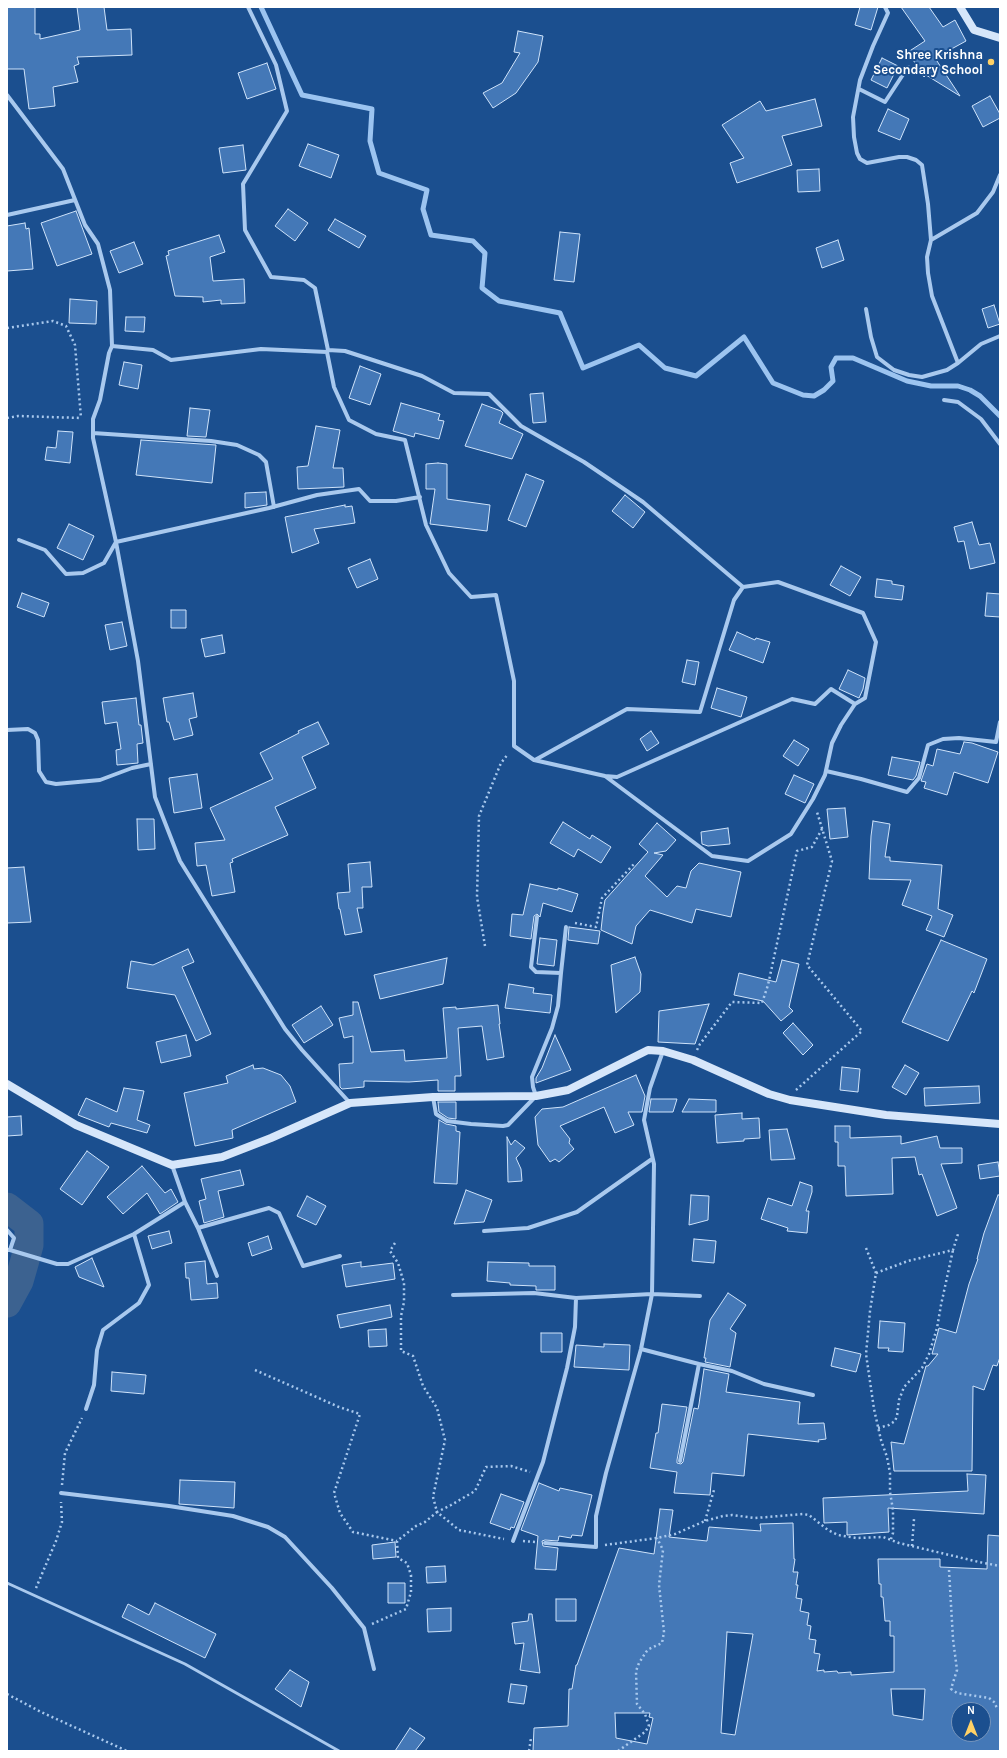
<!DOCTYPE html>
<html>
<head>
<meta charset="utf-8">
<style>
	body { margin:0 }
	#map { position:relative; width:1007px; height:1758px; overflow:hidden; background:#1b4f8f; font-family:Karla,sans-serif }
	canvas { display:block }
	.frame { position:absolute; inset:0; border:8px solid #fff; pointer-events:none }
	.north { position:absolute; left:951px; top:1702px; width:40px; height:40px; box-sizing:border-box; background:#1b4f8f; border:1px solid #7695bc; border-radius:50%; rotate:0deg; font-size:11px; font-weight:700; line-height:16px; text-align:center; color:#fff }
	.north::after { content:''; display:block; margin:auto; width:14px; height:18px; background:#ffd166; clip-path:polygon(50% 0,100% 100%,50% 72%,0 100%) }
</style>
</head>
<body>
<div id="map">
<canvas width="1007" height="1758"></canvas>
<div class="frame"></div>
<div class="north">N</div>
</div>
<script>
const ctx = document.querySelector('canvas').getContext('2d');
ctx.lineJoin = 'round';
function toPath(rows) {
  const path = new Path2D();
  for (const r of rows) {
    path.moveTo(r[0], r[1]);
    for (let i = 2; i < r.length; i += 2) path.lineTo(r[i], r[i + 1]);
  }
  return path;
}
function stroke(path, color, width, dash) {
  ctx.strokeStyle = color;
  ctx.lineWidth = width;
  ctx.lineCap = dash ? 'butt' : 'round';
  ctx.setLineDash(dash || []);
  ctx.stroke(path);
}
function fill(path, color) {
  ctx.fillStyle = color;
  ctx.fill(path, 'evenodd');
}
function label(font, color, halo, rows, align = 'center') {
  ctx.font = font + ' Karla,sans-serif';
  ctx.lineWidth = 4;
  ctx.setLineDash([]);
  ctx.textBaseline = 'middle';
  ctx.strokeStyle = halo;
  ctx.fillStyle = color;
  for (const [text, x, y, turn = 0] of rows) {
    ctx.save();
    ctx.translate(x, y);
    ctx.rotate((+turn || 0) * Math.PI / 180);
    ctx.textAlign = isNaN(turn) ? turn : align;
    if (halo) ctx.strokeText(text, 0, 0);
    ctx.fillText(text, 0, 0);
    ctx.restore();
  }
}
stroke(toPath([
	[261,7,302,95,372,109,370,141,379,173,427,190,423,209,431,235,473,241,485,253,482,288,499,301,560,313,583,368,639,345,665,368,696,376,744,337,773,383,803,395,814,396,824,390,833,381,831,367,836,358,853,358,907,381,931,386,958,386,970,390,980,396,1000,416]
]), '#9cc4f0', 5);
stroke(toPath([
	[7,1207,29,1224,29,1245,25,1260,19,1281,7,1303]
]), '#3c6290', 29);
const building = toPath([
	[7,7,35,7,35,34,40,34,40,39,80,30,77,7,104,7,107,30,131,29,132,55,77,57,79,64,74,66,78,82,53,87,55,106,29,109,24,69,7,69,7,7],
	[860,7,878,7,871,30,855,25,860,7],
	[901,7,929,7,943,27,955,20,966,41,935,58,960,96,926,75,924,77,908,52,925,41,901,7],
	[518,31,543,36,538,62,516,93,493,108,483,93,502,83,520,53,514,52,518,31],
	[882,58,898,66,887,88,871,80,882,58],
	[267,63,276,89,247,99,238,73,267,63],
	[990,96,1000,114,1000,118,983,127,972,106,990,96],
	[815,99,822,126,782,136,792,165,737,183,730,163,744,158,722,125,760,101,766,111,815,99],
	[888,109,909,119,900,140,878,131,888,109],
	[308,144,339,155,331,178,299,166,308,144],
	[243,145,246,170,223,173,219,148,243,145],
	[819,169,820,191,798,192,797,170,819,169],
	[288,209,308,223,295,241,275,226,288,209],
	[76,211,92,254,57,266,41,223,76,211],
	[335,219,366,236,359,248,328,230,335,219],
	[25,223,26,229,29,228,33,269,7,271,7,226,25,223],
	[560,232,580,234,574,282,554,280,560,232],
	[219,235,225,252,210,257,213,281,244,279,245,303,221,304,221,300,203,302,203,297,175,296,166,256,169,255,168,251,219,235],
	[838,240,844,260,822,268,816,248,838,240],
	[134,242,143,264,119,273,110,251,134,242],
	[70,299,97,301,96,324,69,323,70,299],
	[994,305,1000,324,988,328,982,309,994,305],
	[126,317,145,317,144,332,125,331,126,317],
	[124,362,142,365,138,389,119,385,124,362],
	[360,366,381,374,370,405,349,398,360,366],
	[543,393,546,422,533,423,530,394,543,393],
	[401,403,440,414,438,420,444,421,439,439,415,433,414,437,393,431,401,403],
	[482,404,501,411,503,413,499,423,523,434,512,459,465,446,482,404],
	[190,408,210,410,206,437,187,436,190,408],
	[316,426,340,430,333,468,343,468,344,487,298,489,297,467,308,466,316,426],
	[58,431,73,432,70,463,45,460,47,447,56,448,58,431],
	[141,440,216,445,212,483,136,475,141,440],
	[438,463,447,464,447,499,490,505,487,531,430,524,435,489,426,489,426,464,438,463],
	[526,474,544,481,526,527,508,520,526,474],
	[266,492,267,505,245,508,245,493,266,492],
	[625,495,645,512,633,528,612,511,625,495],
	[345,505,345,507,352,506,355,523,314,529,319,543,292,553,285,517,345,505],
	[972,522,979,545,990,543,995,563,970,569,964,541,958,542,954,527,972,522],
	[69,524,94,536,83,560,57,548,69,524],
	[370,559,378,579,357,588,348,568,370,559],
	[841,566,861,577,850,596,830,585,841,566],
	[877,579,892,581,892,584,904,586,902,600,875,597,877,579],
	[22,593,49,603,44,617,17,607,22,593],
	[987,593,1000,594,1000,617,985,616,987,593],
	[171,610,186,610,186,628,171,628,171,610],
	[122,622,127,646,110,650,105,625,122,622],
	[737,632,755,640,756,638,770,642,763,663,729,650,737,632],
	[222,635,225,653,205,657,201,639,222,635],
	[687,660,699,662,695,685,682,682,687,660],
	[848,670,865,678,863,689,859,698,839,689,848,670],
	[717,688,747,697,741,717,711,708,717,688],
	[193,693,197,717,189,719,193,735,174,740,169,722,167,722,163,698,193,693],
	[136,698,139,725,141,725,143,743,137,744,138,763,117,765,116,750,121,749,117,722,105,724,102,702,136,698],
	[318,722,329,744,302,757,316,788,275,807,288,835,232,859,233,862,230,863,235,892,212,896,206,865,197,866,195,843,225,840,210,808,273,779,260,753,299,733,298,731,318,722],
	[651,731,659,743,647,751,640,739,651,731],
	[794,740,809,749,798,766,783,756,794,740],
	[964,742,972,743,998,752,988,783,954,772,947,795,924,788,926,782,921,781,927,764,933,766,937,749,960,754,964,742],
	[892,757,920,762,916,776,913,780,888,775,892,757],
	[197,774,202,808,174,813,169,778,197,774],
	[794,775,814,784,805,803,785,794,794,775],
	[845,808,848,837,830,839,827,809,845,808],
	[137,819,154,819,155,849,138,850,137,819],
	[873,821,890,824,885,857,890,857,890,861,942,865,938,909,953,915,944,937,926,930,932,916,902,905,911,880,869,879,871,836,873,821],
	[563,822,590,839,592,835,611,847,601,863,578,849,574,857,550,843,563,822],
	[657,823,676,840,666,851,654,853,663,855,645,876,667,897,677,886,686,888,691,871,699,863,741,872,731,917,696,909,692,923,650,910,636,926,632,944,601,930,603,912,605,900,648,852,639,844,657,823],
	[728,828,730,844,708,846,702,844,701,832,728,828],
	[370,862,372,887,362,887,363,908,357,908,362,932,345,935,340,909,339,909,337,893,350,892,348,864,370,862],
	[24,867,31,922,7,923,7,868,24,867],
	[530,884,558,890,558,888,578,894,572,912,543,903,540,917,537,914,534,916,531,939,510,936,512,914,523,915,530,884],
	[569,927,600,931,598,944,568,940,569,927],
	[540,938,557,940,554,966,537,964,540,938],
	[941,940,987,959,974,993,972,991,948,1041,902,1022,941,940],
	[188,949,194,962,182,967,211,1034,196,1041,175,995,127,988,131,961,153,965,188,949],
	[635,957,641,974,640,992,616,1013,611,965,635,957],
	[447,958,443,984,380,999,374,975,447,958],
	[782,960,799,964,789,1007,793,1011,781,1021,763,1001,734,995,739,973,776,982,782,960],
	[509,984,534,988,533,993,552,995,550,1013,505,1008,509,984],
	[353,1002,358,1002,371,1052,404,1050,405,1061,447,1058,443,1008,456,1007,456,1009,498,1005,500,1024,499,1024,504,1057,487,1060,482,1026,458,1028,461,1076,455,1076,455,1091,438,1091,438,1080,409,1082,364,1081,364,1087,342,1089,340,1087,339,1064,353,1063,353,1036,344,1038,339,1018,353,1015,353,1002],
	[709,1004,695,1044,658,1042,659,1011,709,1004],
	[321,1006,333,1025,304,1043,292,1025,321,1006],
	[793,1023,813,1045,803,1055,783,1033,793,1023],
	[186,1035,191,1056,161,1063,156,1042,186,1035],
	[555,1035,571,1070,536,1083,536,1078,542,1068,555,1035],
	[253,1065,254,1069,263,1068,281,1075,290,1086,296,1102,232,1130,233,1138,195,1146,184,1093,228,1083,226,1076,253,1065],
	[905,1065,919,1073,906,1095,892,1087,905,1065],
	[842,1067,860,1069,858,1092,840,1090,842,1067],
	[636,1075,645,1096,642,1112,628,1112,634,1125,615,1133,604,1107,560,1126,570,1139,569,1143,574,1149,559,1162,555,1159,550,1162,538,1145,535,1117,542,1109,563,1107,636,1075],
	[979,1086,980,1103,925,1106,924,1088,979,1086],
	[124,1088,144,1091,137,1120,150,1125,147,1133,111,1123,109,1127,78,1115,86,1098,117,1112,124,1088],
	[651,1099,677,1099,673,1112,649,1112,651,1099],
	[689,1099,716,1100,716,1112,682,1112,689,1099],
	[438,1102,456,1102,456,1119,448,1118,439,1112,438,1102],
	[742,1113,742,1119,759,1118,760,1138,744,1139,744,1141,717,1143,715,1115,742,1113],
	[21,1116,22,1135,7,1136,7,1117,21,1116],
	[439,1120,446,1124,456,1126,456,1131,460,1132,457,1184,434,1183,439,1120],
	[835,1126,850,1126,850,1138,901,1136,901,1144,937,1136,940,1148,962,1148,962,1163,941,1164,957,1208,937,1216,922,1174,919,1175,915,1157,892,1158,893,1194,846,1196,845,1166,838,1166,838,1142,835,1142,835,1126],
	[787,1129,795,1159,771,1160,769,1130,787,1129],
	[507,1137,511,1145,515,1140,525,1148,516,1158,521,1169,522,1181,508,1182,507,1137],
	[87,1151,109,1167,82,1205,60,1189,87,1151],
	[998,1162,1000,1176,980,1179,978,1165,998,1162],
	[142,1166,165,1193,171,1189,178,1202,160,1214,147,1193,123,1214,107,1197,142,1166],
	[240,1170,244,1185,218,1191,224,1217,204,1223,199,1201,206,1199,201,1179,240,1170],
	[800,1182,812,1186,812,1192,806,1211,809,1211,807,1233,787,1231,788,1228,761,1219,768,1198,792,1206,800,1182],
	[466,1190,492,1200,484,1222,454,1224,466,1190],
	[691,1195,709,1196,708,1220,689,1225,691,1195],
	[998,1195,1000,1195,1000,1357,997,1366,993,1365,984,1390,973,1386,972,1471,894,1471,891,1442,904,1444,926,1366,928,1366,938,1354,932,1354,939,1328,956,1333,969,1284,978,1259,977,1259,984,1233,998,1195],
	[307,1196,326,1206,316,1225,297,1216,307,1196],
	[169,1231,172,1243,152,1249,148,1236,169,1231],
	[268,1236,272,1249,252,1256,248,1243,268,1236],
	[694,1239,716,1241,714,1263,692,1261,694,1239],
	[92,1258,104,1287,79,1277,75,1267,92,1258],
	[205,1261,207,1284,217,1283,218,1298,191,1300,189,1278,186,1278,185,1263,205,1261],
	[361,1262,361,1267,393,1263,395,1279,346,1287,342,1265,361,1262],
	[488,1262,529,1263,529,1266,555,1266,555,1290,536,1290,536,1286,510,1285,510,1283,487,1281,488,1262],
	[728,1293,746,1305,730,1329,736,1333,730,1367,705,1362,706,1358,704,1358,710,1320,728,1293],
	[390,1305,392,1317,340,1328,337,1315,390,1305],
	[880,1321,905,1323,903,1352,888,1351,889,1348,878,1348,880,1321],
	[386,1329,387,1346,369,1347,368,1330,386,1329],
	[541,1333,562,1333,562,1352,541,1352,541,1333],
	[604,1344,630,1345,629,1370,574,1367,576,1345,604,1347,604,1344],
	[835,1348,861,1354,856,1372,831,1366,835,1348],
	[704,1369,729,1374,726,1392,800,1402,798,1424,824,1423,826,1439,818,1440,819,1442,748,1434,744,1476,712,1473,710,1495,674,1493,677,1472,650,1468,656,1433,658,1433,662,1404,687,1407,677,1460,677,1463,681,1464,683,1462,694,1408,698,1409,699,1404,704,1369],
	[112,1372,146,1375,144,1394,111,1391,112,1372],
	[967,1474,986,1475,984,1514,888,1508,889,1532,847,1535,847,1522,824,1523,823,1498,968,1491,967,1474],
	[180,1480,235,1482,234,1508,179,1504,180,1480],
	[539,1483,559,1491,560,1488,592,1495,582,1536,572,1535,571,1538,559,1536,558,1541,545,1540,542,1541,543,1546,558,1548,556,1570,535,1569,538,1536,521,1530,539,1483],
	[501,1494,524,1502,514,1528,511,1527,510,1530,490,1523,501,1494],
	[660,1509,673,1510,669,1537,707,1541,709,1527,761,1531,760,1524,793,1523,794,1559,795,1559,793,1572,798,1572,796,1585,798,1585,796,1598,802,1599,800,1611,809,1613,807,1625,811,1626,809,1639,816,1640,814,1653,820,1654,817,1671,824,1670,824,1672,837,1671,838,1673,851,1672,851,1675,894,1672,894,1636,890,1636,890,1621,885,1621,883,1597,881,1597,881,1584,879,1584,878,1559,940,1559,940,1567,987,1569,988,1535,1000,1536,1000,1751,533,1751,534,1728,568,1726,569,1689,572,1689,576,1665,577,1665,619,1548,654,1554,660,1509],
	[727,1632,753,1634,735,1735,721,1733,727,1632],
	[891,1689,925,1689,923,1720,893,1715,891,1689],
	[959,1710,983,1710,983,1734,959,1734,959,1710],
	[615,1713,650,1713,649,1717,653,1718,647,1744,616,1738,615,1713],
	[395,1542,396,1557,373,1559,372,1545,395,1542],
	[445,1566,446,1582,427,1583,426,1567,445,1566],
	[388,1583,405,1583,405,1603,388,1603,388,1583],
	[556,1599,576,1599,576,1621,556,1621,556,1599],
	[155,1603,216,1634,205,1658,122,1617,128,1604,149,1615,155,1603],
	[451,1608,451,1631,428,1632,427,1609,451,1608],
	[529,1614,532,1614,540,1673,520,1670,524,1643,515,1644,512,1623,528,1621,529,1614],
	[290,1670,309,1682,301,1707,275,1689,290,1670],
	[511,1684,527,1686,524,1704,508,1702,511,1684],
	[410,1728,425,1738,415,1751,395,1751,410,1728]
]);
fill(building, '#4478b7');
stroke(building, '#cfe3fa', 1);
stroke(toPath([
	[7,328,53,321,66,326,75,345,81,418],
	[7,418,18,416,81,418],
	[575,923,596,927,602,898,634,864],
	[485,946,477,897,479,816,501,763,508,754],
	[697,1050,700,1044,732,1002,762,1003,768,985,797,851,812,847,822,829],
	[796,1090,862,1031,807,965,832,861,817,812],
	[395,1243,390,1251,398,1263,404,1283,404,1302,401,1316,401,1351,413,1356,423,1386,437,1408,445,1440,433,1497,437,1512,451,1505,475,1491,486,1467,511,1466,530,1472],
	[866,1248,876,1273,870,1311,866,1354,874,1409,881,1440,887,1457,890,1473,890,1492,893,1510,893,1533,891,1539],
	[876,1273,908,1261,953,1250,958,1234],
	[255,1370,339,1407,360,1414,334,1493,340,1513,353,1532,397,1541],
	[878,1428,889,1425,895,1421,897,1416,899,1400,904,1387,922,1368,929,1354,937,1328,941,1305,953,1250],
	[62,1485,65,1453,82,1418],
	[705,1521,714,1490],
	[523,1541,536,1542],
	[605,1545,657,1538,675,1534,705,1521,723,1516,732,1515,755,1518,803,1514,809,1515,828,1530,838,1535,856,1538,883,1537,899,1543,979,1562,1000,1566],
	[912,1546,914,1519],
	[949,1570,953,1639,957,1670,951,1689,957,1693,989,1698,994,1702,997,1708,1000,1708],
	[36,1588,56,1541,62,1522,61,1502],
	[372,1624,406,1609,411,1592,411,1575,407,1563,398,1558,397,1541,416,1526,425,1522,437,1512,459,1530,504,1539],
	[7,1694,41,1712,127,1751],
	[529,1751,531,1738],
	[618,1751,645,1732,649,1726,645,1714,637,1704,636,1671,639,1663,646,1652,649,1649,662,1643,664,1632,659,1585,663,1550,657,1538]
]), '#a9c9ee', 2.5, [2, 3]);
stroke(toPath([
	[7,1583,185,1664,339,1751]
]), '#a9c9ee', 3);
stroke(toPath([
	[248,7,276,65,287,111,243,184,245,230,271,277,304,280,315,288,328,350,327,352,334,387,349,420,376,434,405,440,426,525,449,573,471,597,496,595,514,681,514,746,534,760,605,776,712,856,748,861,791,834,813,799,825,775,832,743,841,725,855,704,831,689,815,704,792,699,617,777,605,776],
	[885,7,888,13,873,46,860,80,853,117,854,137,857,153,860,159,867,163,899,157,907,157,916,160,922,165,928,204,931,240],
	[859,89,885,102,908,67],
	[7,95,63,169,85,225,98,244,110,290,112,346,109,353,100,400,93,419,93,438,116,542,138,661,155,797,180,861,285,1029,302,1050,350,1103],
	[1000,175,993,192,977,213,931,240,927,257,928,273,932,296,958,363,981,344,1000,336],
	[7,215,75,200],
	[866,309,871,337,877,357,894,370,909,375,922,377,947,370,958,363],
	[112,346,153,350,171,360,261,349,327,352],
	[328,350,345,351,422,376,454,393,489,394,521,426,584,462,643,502,743,587,778,582,863,613,876,642,865,698,855,704],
	[944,400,958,402,981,419,1000,444],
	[93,433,211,441,237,445,259,455,266,462,274,507],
	[19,540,45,550,66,574,83,573,104,563,116,542,269,508,317,495,359,489,370,501,396,501,420,497],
	[7,730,28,729,35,733,38,740,39,771,46,782,56,784,100,780,132,768,151,764],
	[535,760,627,709,700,712,734,600,743,587],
	[826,771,861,779,907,792,919,778,928,745,943,739,959,738,996,742,1000,722],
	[561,973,566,927],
	[433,1097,436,1114,447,1121,471,1124,503,1126,508,1125,536,1096,533,1087,532,1077,552,1028,558,1006,561,973,536,972,531,967,537,917],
	[172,1165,185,1202,198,1228,217,1276],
	[198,1228,269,1208,279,1213,303,1266,340,1256],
	[7,1230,14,1238,10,1250,7,1250],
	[484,1231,528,1228,577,1212,652,1159],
	[10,1250,57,1264,68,1264,134,1234,185,1202],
	[453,1295,534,1293,576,1298,652,1294,700,1296],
	[641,1349,699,1364,680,1461],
	[699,1364,732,1371,764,1384,813,1395],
	[86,1409,94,1385,97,1350,103,1330,139,1303,149,1285,134,1234],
	[61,1493,169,1506,233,1516,268,1527,285,1537,332,1588,364,1628,374,1669],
	[513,1541,543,1462,567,1368,575,1327,576,1298],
	[545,1543,596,1547,596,1516,606,1473,641,1349,652,1294,654,1164,644,1120,650,1088,663,1051]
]), '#a9c9ee', 4);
stroke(toPath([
	[960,7,974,30,1000,38],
	[7,1084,76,1125,172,1165,222,1157,271,1138,350,1103,433,1097,536,1096,568,1090,648,1050,663,1051,693,1060,769,1094,790,1100,886,1115,1000,1124]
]), '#d6e6fa', 8);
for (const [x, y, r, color] of [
	[991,62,4,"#ffd166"]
]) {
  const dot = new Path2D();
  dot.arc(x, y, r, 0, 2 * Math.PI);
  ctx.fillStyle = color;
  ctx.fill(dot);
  stroke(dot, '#1b4f8f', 1.5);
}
label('bold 13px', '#fff', '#1b4f8f', [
	["Shree Krishna",983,55],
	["Secondary School",983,70]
], 'right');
</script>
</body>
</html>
